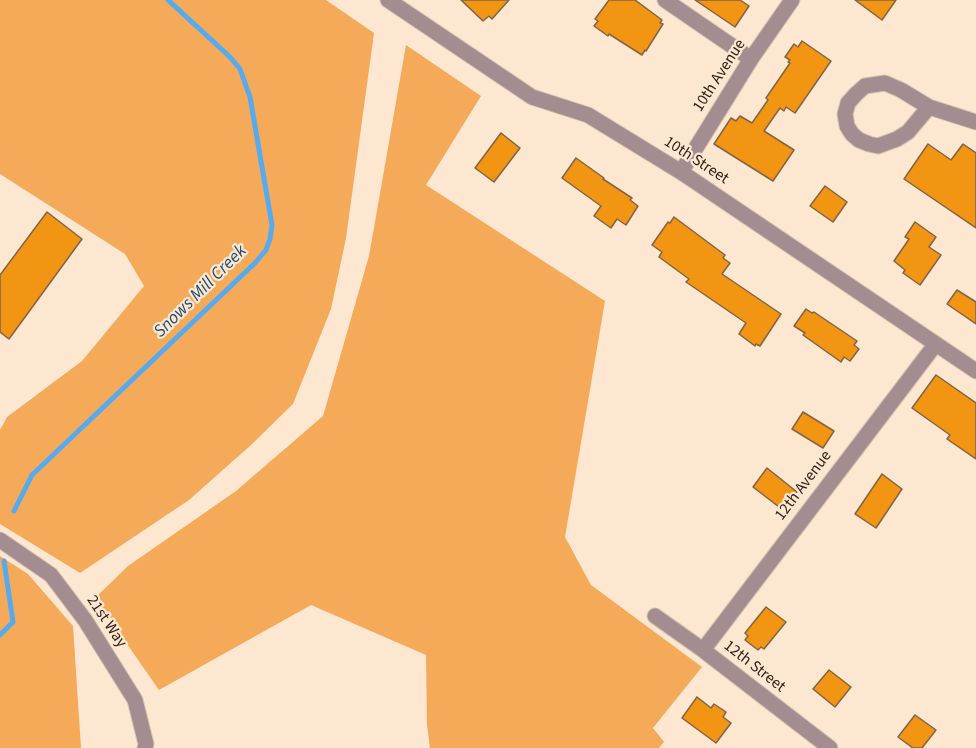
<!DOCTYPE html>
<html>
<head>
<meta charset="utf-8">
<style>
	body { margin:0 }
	canvas { display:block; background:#fde7d1 }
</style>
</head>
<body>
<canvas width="976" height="748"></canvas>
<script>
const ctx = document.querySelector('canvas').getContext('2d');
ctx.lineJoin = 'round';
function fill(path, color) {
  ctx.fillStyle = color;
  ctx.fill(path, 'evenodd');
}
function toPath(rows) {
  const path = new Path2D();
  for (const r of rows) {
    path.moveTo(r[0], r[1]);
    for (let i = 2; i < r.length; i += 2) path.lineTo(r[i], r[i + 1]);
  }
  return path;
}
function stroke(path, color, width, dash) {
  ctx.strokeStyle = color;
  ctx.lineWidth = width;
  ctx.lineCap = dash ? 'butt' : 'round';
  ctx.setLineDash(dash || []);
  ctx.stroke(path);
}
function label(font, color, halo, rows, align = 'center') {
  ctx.font = font + ' "Source Sans 3",sans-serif';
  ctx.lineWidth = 4.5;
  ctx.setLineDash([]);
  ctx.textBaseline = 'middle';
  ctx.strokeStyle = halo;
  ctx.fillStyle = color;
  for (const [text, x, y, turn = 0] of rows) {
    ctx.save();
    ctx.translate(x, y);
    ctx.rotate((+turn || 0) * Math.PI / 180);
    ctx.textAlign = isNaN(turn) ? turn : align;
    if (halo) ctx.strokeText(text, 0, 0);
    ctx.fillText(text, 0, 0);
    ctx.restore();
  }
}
fill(toPath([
	[0,0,326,0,374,33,346,238,331,309,293,404,251,445,189,500,80,573,0,524,0,430,7,417,82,361,144,286,125,254,0,174],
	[406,45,481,96,426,185,605,301,565,537,591,585,702,667,653,728,664,742,659,748,430,748,427,725,426,655,311,605,159,690,95,598,128,566,236,491,323,416,369,256],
	[0,556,28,574,73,626,81,748,0,748]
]), '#f5aa5a');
stroke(toPath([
	[14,511,32,475,255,263,266,250,270,239,272,225,250,97,240,69,230,57,168,0],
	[0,635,13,622,4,561]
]), '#55aaf0', 5);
const building = toPath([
	[461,0,509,0,492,19,489,16,483,21,461,0],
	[609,0,635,0,662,20,660,23,663,24,646,51,645,50,642,55,609,34,608,36,594,26,598,21,595,19,609,0],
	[695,0,740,0,749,6,735,27,695,0],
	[855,0,896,0,882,20,855,0],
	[802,41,831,61,795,113,786,107,784,111,780,108,764,131,794,150,773,181,714,144,731,118,736,121,740,116,752,123,768,100,766,98,790,63,788,62,790,60,785,57,794,44,798,47,802,41],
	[501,133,520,148,494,182,475,168,501,133],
	[928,144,951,160,963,144,976,153,976,228,904,179,928,144],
	[576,158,604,178,603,179,632,198,630,200,638,206,626,225,617,219,611,228,594,216,601,206,562,178,576,158],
	[825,186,847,202,833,222,810,206,825,186],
	[47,212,82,239,9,339,0,332,0,275,47,212],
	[674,217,725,255,723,258,730,263,722,274,781,314,760,346,756,344,755,346,739,334,746,323,686,282,689,279,659,257,662,252,652,245,668,222,670,223,674,217],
	[915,222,936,237,929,247,941,255,920,285,903,273,905,270,894,261,909,239,905,237,915,222],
	[957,290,976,302,976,324,947,304,957,290],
	[806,309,812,313,814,312,857,341,854,345,859,349,850,361,844,357,841,362,803,335,805,333,794,326,806,309],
	[936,375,976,403,976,459,947,439,950,435,912,408,936,375],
	[803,412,834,431,823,448,792,429,803,412],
	[767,468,797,492,785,508,781,505,779,507,753,487,767,468],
	[882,474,902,489,876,528,855,514,882,474],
	[766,607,786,622,764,649,761,647,758,650,745,640,748,636,745,633,766,607],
	[829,670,851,687,835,707,813,689,829,670],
	[697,697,711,708,714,704,726,712,723,717,731,723,716,743,682,718,697,697],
	[915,715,936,730,922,748,913,748,898,737,915,715]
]);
fill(building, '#f29513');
stroke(building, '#846444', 1.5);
const street = toPath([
	[388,0,532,97,588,115,681,172,976,371],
	[665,0,751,59],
	[929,107,908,132,897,139,878,146,869,144,859,140,852,134,847,126,845,114,848,103,856,94,865,86,885,83,901,90,929,107,976,122],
	[681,172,751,59,792,0],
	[0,540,51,575,85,620,135,700,146,744,145,748],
	[655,616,703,650,830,748],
	[703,650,935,345]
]);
stroke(street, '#d8c3af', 17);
stroke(street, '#a48d91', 15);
label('16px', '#2d1f12', '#fde7d1', [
	["10th Avenue",720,76,-57],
	["10th Street",696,161,33],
	["12th Avenue",804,486,-53],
	["21st Way",106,622,56],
	["12th Street",754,667,38]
]);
label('italic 18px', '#224f72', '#fde7d1', [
	["Snows Mill Creek",201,292,-45]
]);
</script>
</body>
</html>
